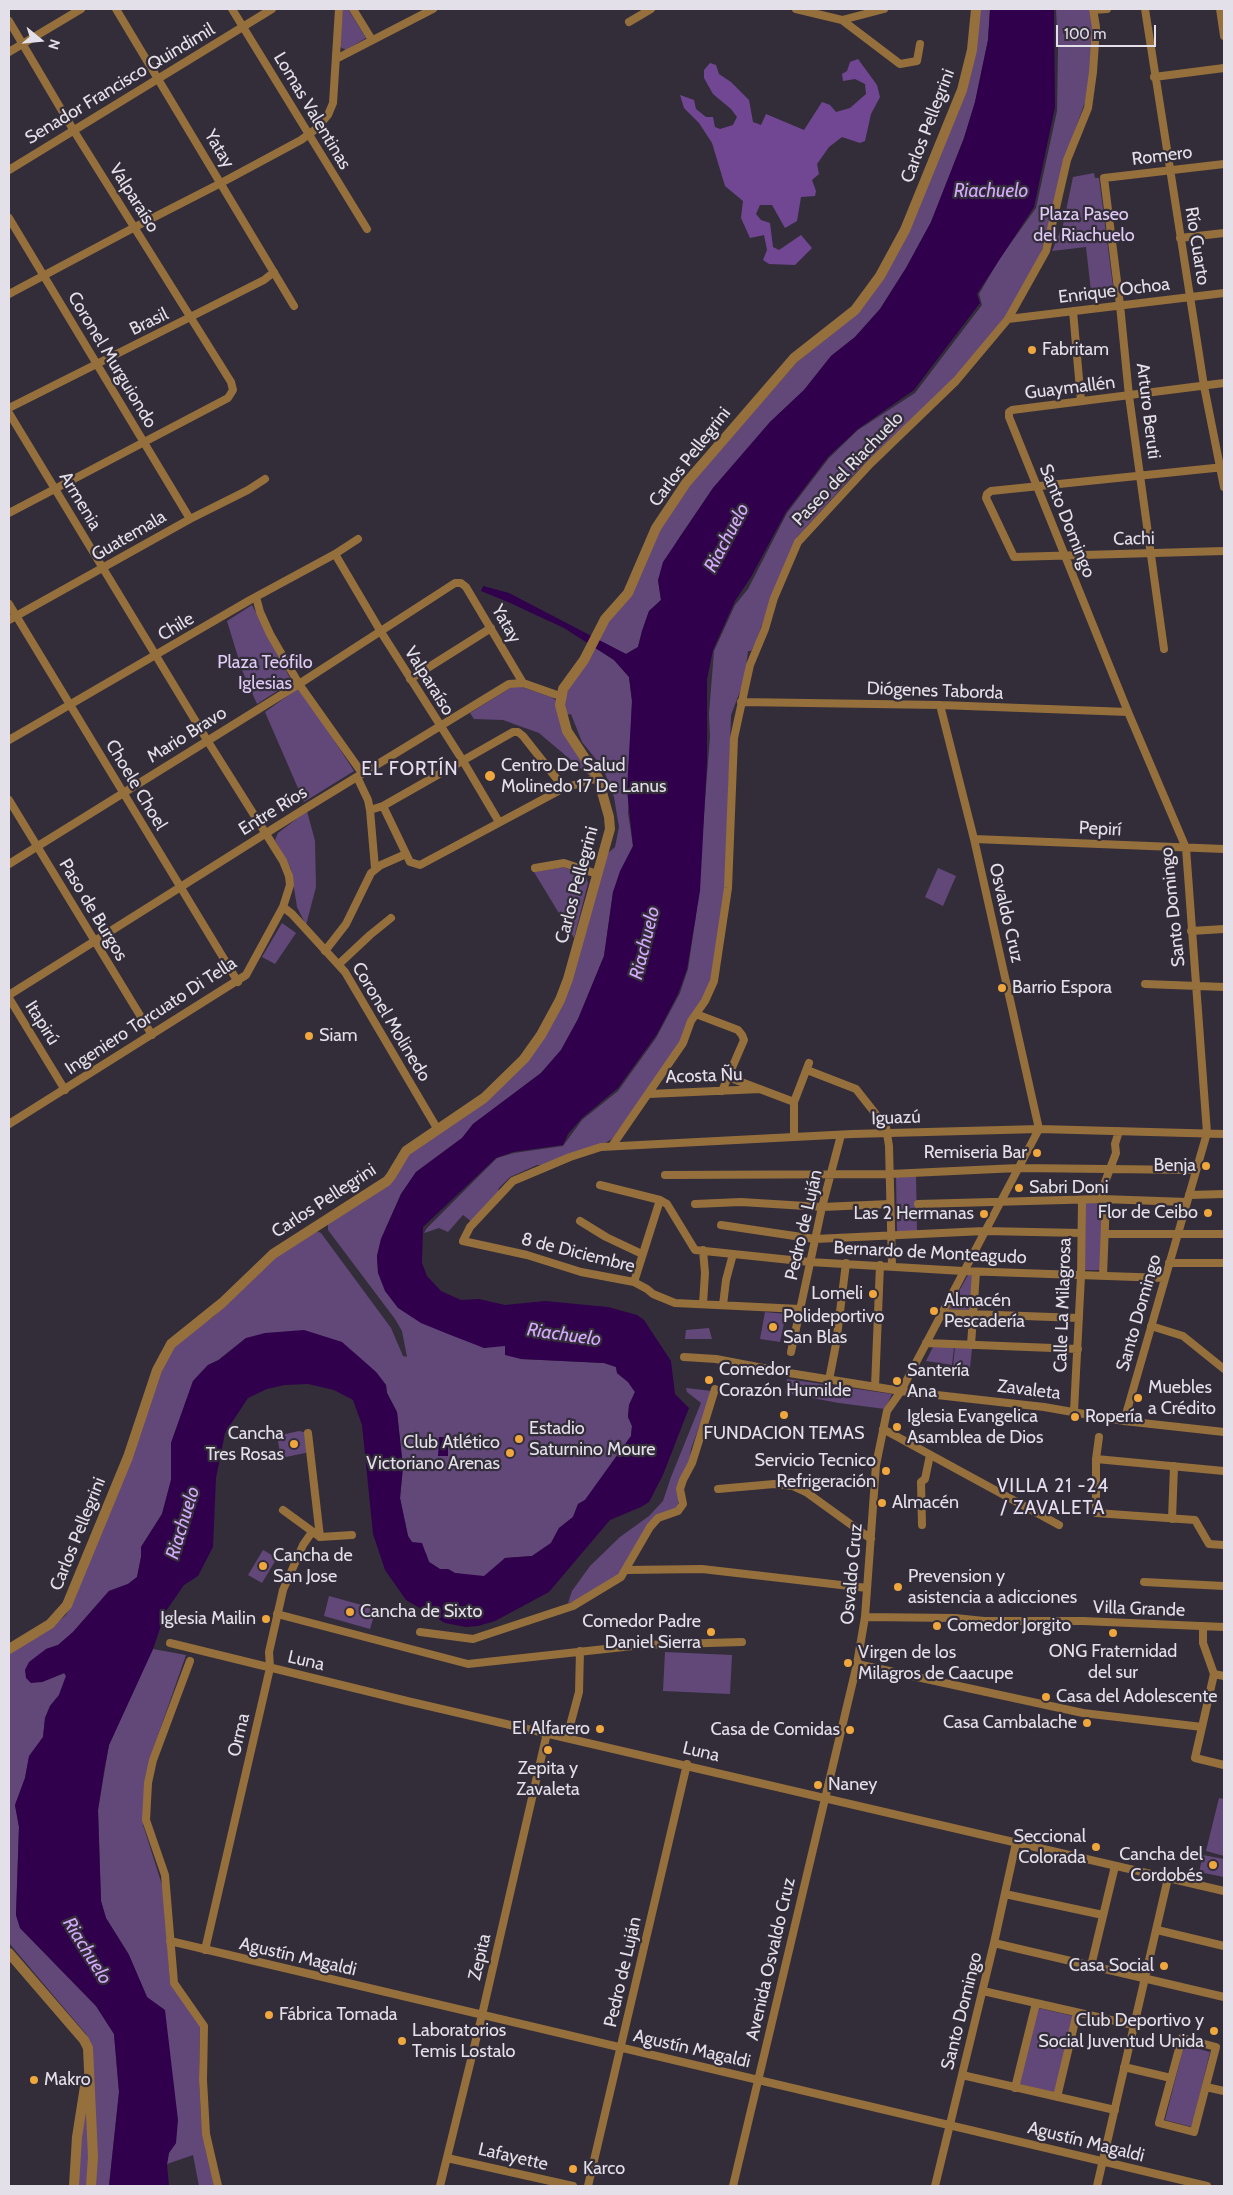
<!DOCTYPE html>
<html>
<head>
<meta charset="utf-8">
<style>
	body { margin:0 }
	#map { position:relative; width:1233px; height:2195px; overflow:hidden; background:#332d3a; font-family:Cabin,sans-serif }
	canvas { display:block }
	.frame { position:absolute; inset:0; border:10px solid #e4e0e9; pointer-events:none }
	.north { position:absolute; left:15px; top:15px; width:50px; height:50px; -webkit-text-stroke:4px #332d3a; paint-order:stroke; rotate:107deg; font-size:14px; font-weight:700; line-height:20px; text-align:center; color:#e4e0e9 }
	.north::after { content:''; display:block; margin:auto; width:18px; height:22px; background:#e4e0e9; clip-path:polygon(50% 0,100% 100%,50% 72%,0 100%) }
	.scale { position:absolute; left:1056px; top:25px; width:100px; height:22px; box-sizing:border-box; border:2px solid #e4e0e9; border-top:0; padding-left:6px; font-size:15px; line-height:18px; white-space:nowrap; color:#e4e0e9; -webkit-text-stroke:4px #332d3a; paint-order:stroke }
</style>
</head>
<body>
<div id="map">
<canvas width="1233" height="2195"></canvas>
<div class="frame"></div>
<div class="north">N</div>
<div class="scale">100 m</div>
</div>
<script>
const ctx = document.querySelector('canvas').getContext('2d');
ctx.lineJoin = 'round';
function fill(path, color) {
  ctx.fillStyle = color;
  ctx.fill(path, 'evenodd');
}
function toPath(rows) {
  const path = new Path2D();
  for (const r of rows) {
    path.moveTo(r[0], r[1]);
    for (let i = 2; i < r.length; i += 2) path.lineTo(r[i], r[i + 1]);
  }
  return path;
}
function stroke(path, color, width, dash) {
  ctx.strokeStyle = color;
  ctx.lineWidth = width;
  ctx.lineCap = dash ? 'butt' : 'round';
  ctx.setLineDash(dash || []);
  ctx.stroke(path);
}
function label(font, color, halo, rows, align = 'center') {
  ctx.font = font + ' Cabin,sans-serif';
  ctx.lineWidth = 4.5;
  ctx.setLineDash([]);
  ctx.textBaseline = 'middle';
  ctx.strokeStyle = halo;
  ctx.fillStyle = color;
  for (const [text, x, y, turn = 0] of rows) {
    ctx.save();
    ctx.translate(x, y);
    ctx.rotate((+turn || 0) * Math.PI / 180);
    ctx.textAlign = isNaN(turn) ? turn : align;
    if (halo) ctx.strokeText(text, 0, 0);
    ctx.fillText(text, 0, 0);
    ctx.restore();
  }
}
fill(toPath([
	[343,9,348,9,366,38,346,50,340,47,340,43],
	[979,9,990,9,988,40,975,102,964,138,931,222,906,268,880,309,855,337,831,356,804,390,770,422,713,488,677,541,658,580,661,600,649,611,642,631,638,647,626,654,598,640,677,499,799,360,858,313,889,267,957,108],
	[1056,9,1089,9,1093,27,1091,64,1085,102,1070,144,1048,232,1040,255,1007,314,990,337,929,406,892,437,858,470,797,537,774,592,755,644,751,651,748,651,744,681,731,715,725,892,709,989,680,1045,612,1139,603,1144,542,1165,537,1165,510,1177,499,1188,497,1195,472,1222,463,1215,448,1232,439,1228,424,1233,427,1228,497,1158,514,1153,563,1146,582,1120,618,1091,656,1038,680,993,688,969,696,916,710,737,709,714,714,651,735,605,748,589,787,513,829,458,858,430,915,393,982,305,979,294,1000,258,1036,208,1057,111,1058,49],
	[1094,173,1095,178,1099,178,1114,294,1110,299,1092,300,1086,247,1052,251,1063,225,1073,177],
	[252,605,291,680,290,683,257,704,242,670,227,621],
	[594,647,614,660,629,677,632,701,628,813,633,846,613,892,604,956,578,1019,561,1050,541,1073,473,1124,462,1138,416,1172,401,1194,381,1239,377,1256,378,1273,484,1348,495,1345,505,1346,521,1359,604,1363,616,1367,617,1373,628,1382,635,1392,629,1405,628,1417,632,1426,631,1436,585,1500,578,1504,573,1517,559,1528,551,1543,532,1556,505,1558,490,1573,484,1576,476,1576,455,1573,448,1569,440,1569,429,1562,426,1553,412,1542,408,1536,400,1498,403,1467,397,1412,387,1393,386,1385,376,1372,352,1351,246,1338,218,1360,208,1365,193,1381,171,1443,171,1480,162,1514,141,1547,141,1557,137,1577,128,1584,109,1591,73,1632,58,1645,46,1649,42,1682,65,1673,66,1676,59,1695,50,1706,45,1718,43,1737,29,1757,25,1778,15,1805,19,1827,16,1915,20,1928,96,2006,114,2034,119,2092,109,2186,94,2186,91,2045,86,2034,9,1943,9,1653,51,1628,66,1615,75,1598,156,1383,174,1346,186,1335,213,1317,277,1256,314,1230,321,1233,391,1328,403,1356,407,1357,402,1331,395,1319,328,1230,328,1221,381,1187,404,1157,486,1099,543,1036,608,853,615,847,619,827,614,797,603,768,582,742,571,714,566,715,564,697],
	[519,686,551,697,557,701,591,777,539,733,503,720,474,719,470,713,512,687],
	[300,687,354,771,304,802,265,712],
	[307,811,315,841,316,887,306,925,297,907,291,869,275,840,278,833],
	[564,867,586,877,588,883,574,938,534,872],
	[938,868,956,876,943,906,925,897],
	[282,923,296,933,275,964,262,957],
	[896,1176,916,1176,917,1231,897,1231],
	[1085,1202,1104,1202,1102,1270,1083,1270],
	[968,1275,974,1275,971,1310,949,1309],
	[765,1312,786,1314,780,1342,760,1339],
	[709,1328,712,1339,685,1339,686,1330],
	[934,1345,954,1347,952,1365,926,1361],
	[955,1347,972,1348,969,1378,952,1377],
	[787,1379,892,1394,885,1409,839,1403,785,1393],
	[686,1388,712,1391,691,1449,689,1465,677,1507,672,1511,663,1513,619,1574,576,1601,568,1603,572,1591,590,1566,620,1537,649,1516,663,1501,671,1477,701,1403,687,1392],
	[299,1431,308,1433,310,1452,281,1458,277,1436],
	[263,1550,277,1558,262,1583,248,1575],
	[329,1596,376,1609,370,1629,324,1616],
	[153,1649,186,1655,149,1761,143,1825,163,1888,170,1983,200,2023,199,2079,201,2117,214,2186,199,2186,193,2155,167,2164,169,2152,176,2143,147,1997,128,1953,106,1918,101,1901,98,1810,109,1745],
	[665,1652,732,1655,730,1694,663,1691],
	[1219,1798,1224,1799,1224,1856,1206,1851],
	[1203,1855,1224,1859,1224,1877,1199,1872],
	[1038,2008,1073,2016,1055,2093,1019,2084],
	[1184,2045,1210,2052,1192,2127,1165,2120],
	[90,2057,91,2186,74,2186]
]), '#624879');
fill(toPath([
	[858,59,877,85,880,97,871,114,865,141,860,143,842,137,829,147,817,164,819,174,812,180,816,191,815,196,801,197,797,221,785,228,772,205,760,205,756,214,761,220,770,223,773,247,779,250,801,235,812,248,795,265,769,264,763,260,767,250,764,235,750,238,741,218,743,201,725,186,712,143,699,123,684,108,680,95,694,100,696,109,706,117,713,117,715,127,720,129,733,125,737,117,731,109,713,94,704,78,704,70,710,63,716,65,719,74,731,82,749,100,753,122,761,125,766,114,804,130,822,102,830,105,836,112,850,108,866,94,865,84,855,79,843,81,842,74,847,71,850,62]
]), '#714794');
fill(toPath([
	[990,9,1054,9,1055,107,1034,207,977,294,980,303,914,390,858,429,828,457,786,512,751,577,735,601,713,650,707,679,707,762,700,891,687,969,678,994,657,1034,618,1088,582,1118,568,1134,563,1145,513,1152,496,1158,423,1227,422,1263,427,1276,441,1291,461,1300,479,1299,505,1305,545,1301,608,1307,637,1315,644,1320,671,1361,675,1394,689,1408,663,1475,649,1502,641,1507,610,1520,549,1592,495,1621,478,1626,466,1627,445,1623,406,1600,385,1570,373,1534,362,1425,353,1400,334,1390,308,1384,285,1385,267,1389,248,1398,225,1433,216,1478,213,1547,198,1576,184,1585,166,1611,153,1649,109,1745,104,1771,98,1810,101,1901,106,1918,129,1955,147,1997,165,2010,178,2120,176,2143,169,2153,167,2164,169,2186,109,2186,119,2092,114,2034,96,2006,20,1928,16,1915,19,1827,15,1805,25,1778,29,1756,43,1737,45,1718,50,1706,59,1695,66,1676,64,1673,42,1682,31,1683,26,1678,25,1670,29,1662,46,1649,58,1645,73,1632,109,1591,128,1584,137,1577,141,1557,141,1547,162,1514,171,1480,171,1443,193,1381,208,1365,219,1360,246,1338,265,1333,304,1330,320,1335,342,1342,376,1372,386,1385,387,1393,397,1412,403,1467,400,1498,408,1536,412,1542,422,1543,429,1562,440,1569,448,1569,455,1573,484,1576,505,1558,532,1556,551,1543,559,1528,573,1517,578,1504,585,1500,631,1436,632,1426,628,1417,629,1405,635,1392,628,1382,617,1373,616,1367,604,1363,521,1359,505,1355,505,1346,484,1348,448,1334,421,1323,398,1308,385,1291,378,1273,377,1256,381,1239,401,1194,416,1172,462,1138,473,1124,541,1073,561,1050,578,1019,604,956,613,892,620,871,633,846,627,790,632,701,629,677,614,660,564,628,508,602,481,591,483,586,509,593,626,654,638,647,642,631,649,611,661,600,658,580,663,562,713,488,770,422,804,390,831,356,855,337,880,309,906,268,931,222,964,138,975,102,988,40],
	[439,1437,448,1437,448,1456,438,1456]
]), '#30004c');
stroke(toPath([
	[116,9,294,306],
	[232,9,367,229],
	[353,9,372,40],
	[796,9,842,20,884,9],
	[1145,9,1204,386,1224,487],
	[1220,9,1224,36],
	[1093,10,1107,9],
	[842,20,900,64,917,61,920,44],
	[9,21,74,131,231,382,233,390,228,398,9,513],
	[629,22,651,9],
	[9,52,81,9],
	[336,59,433,9],
	[1154,77,1224,68],
	[9,170,272,9],
	[9,218,190,519],
	[1180,238,1224,233],
	[9,294,135,227,221,183,301,140,316,129,328,115,333,103,339,9],
	[1073,311,1081,401],
	[1008,319,1224,293],
	[9,408,264,280,274,272],
	[9,413,207,740,283,861,289,876,290,885,283,907,246,975,9,1124],
	[1224,467,991,491,987,494,986,498,1014,557,1224,551],
	[335,554,381,632,463,761,499,822],
	[256,597,260,612,270,634,299,684,362,773],
	[9,604,238,982],
	[9,620,190,519,248,490,265,479],
	[1164,649,1129,396,1120,305,1104,178,1224,164],
	[410,679,491,628],
	[741,702,940,705,1128,712],
	[940,705,974,839,1039,1129],
	[9,740,250,600,335,554,358,539],
	[357,777,368,800,370,810,383,806,410,862,420,865,564,788,598,778],
	[9,800,152,1035],
	[383,806,513,732,518,732,523,736,564,788],
	[370,810,375,868],
	[974,839,1224,849],
	[9,864,299,684,455,583,461,583,466,587,523,683],
	[535,868,564,863,597,874],
	[283,907,292,914,345,972,438,1130],
	[1191,931,1224,929],
	[325,951,346,924,371,873,381,865,406,854],
	[339,964,370,935,391,918],
	[1145,984,1224,987],
	[9,995,306,808,509,684,523,683,560,696],
	[9,998,65,1090],
	[696,1014,738,1030,742,1035,744,1040,722,1091],
	[807,1070,856,1089,886,1127,889,1146,892,1266],
	[728,1077,794,1102],
	[649,1094,760,1089],
	[794,1137,794,1102,809,1063],
	[612,1146,683,1043,691,1021,705,1001,714,981,728,888,734,738,750,665,765,629,774,598,798,542,870,464,956,381,1008,319,1046,251,1067,160,1088,108,1093,72,1096,27,1093,9],
	[665,1175,890,1174,1018,1168,1196,1170],
	[600,1185,660,1200,667,1204,695,1250,810,1262,963,1271,1165,1278],
	[1189,1195,1224,1194],
	[1102,1199,1102,1190,1116,1153,1115,1144,1119,1131],
	[695,1204,741,1202,822,1207,890,1204],
	[918,1204,1102,1199,1187,1202],
	[580,1221,606,1237,642,1254],
	[721,1225,815,1239,984,1231,1081,1233],
	[1105,1234,1224,1234],
	[703,1250,705,1273,703,1304],
	[1169,1263,1224,1263],
	[1103,1276,1106,1199],
	[634,1282,660,1200],
	[723,1305,726,1280,733,1254],
	[800,1309,675,1303,653,1294,647,1289,634,1282,581,1272,527,1255,463,1241,470,1227,513,1181,570,1157,601,1147,852,1134,1039,1129,1224,1134],
	[942,1313,1079,1318],
	[1151,1326,1183,1336,1224,1369],
	[926,1343,1078,1349],
	[971,1345,976,1272],
	[791,1352,822,1207,841,1135],
	[684,1357,716,1359,789,1373,901,1391,1044,1407,1124,1421,1224,1432],
	[829,1380,836,1344,846,1263],
	[875,1387,880,1265],
	[1074,1411,1081,1276,1082,1200],
	[1124,1421,1207,1133,1186,848,1128,712,1009,417,1009,412,1012,410,1224,383],
	[883,1429,1059,1525],
	[308,1433,320,1537],
	[1099,1437,1096,1459,1096,1513,1195,1520,1209,1544,1224,1545],
	[1096,1459,1224,1471],
	[718,1489,774,1484,793,1486,806,1492,871,1539],
	[283,1510,320,1537,352,1535],
	[1172,1519,1174,1466],
	[922,1525,921,1482,925,1479,930,1455],
	[626,1570,702,1569,867,1588],
	[1144,1582,1224,1586],
	[277,1614,468,1664,642,1645,742,1642],
	[865,1617,955,1618,984,1621,1083,1621,1224,1627],
	[1203,1626,1203,1643,1214,1674],
	[420,1632,473,1639,573,1606,621,1577,650,1527,658,1518,678,1511,683,1504,680,1489,683,1480,692,1463,715,1389],
	[170,1643,407,1701,1224,1891],
	[190,1661,153,1760,148,1783,146,1820,165,1875,174,1983,204,2026,203,2080,206,2134,218,2186],
	[857,1664,1083,1713,1202,1727],
	[1224,1676,1214,1674,1195,1758,1224,1765],
	[567,1737,579,1692,580,1651],
	[1005,1894,1103,1915],
	[1157,1930,1224,1946],
	[170,1941,1207,2186],
	[994,1943,1224,1997],
	[205,1950,270,1668,269,1652,283,1590,303,1545,312,1532],
	[1091,1966,1115,1866],
	[983,1991,1133,2025],
	[1182,2038,1216,2047,1194,2132,1159,2123,1182,2038],
	[1124,2067,1171,2078],
	[962,2075,1115,2110],
	[1206,2087,1224,2091],
	[1015,2088,1036,2003],
	[1057,2097,1077,2013],
	[447,2158,573,2186],
	[440,2186,482,2015,547,1733],
	[588,2186,687,1764],
	[733,2186,857,1664,865,1617,876,1465,887,1411,901,1391,1039,1129],
	[935,2186,994,1943,1016,1843],
	[1097,2186,1168,1878]
]), '#96703c', 8);
stroke(toPath([
	[9,1649,50,1624,67,1605,128,1457,157,1370,171,1344,222,1303,273,1254,387,1181,391,1176,406,1151,484,1098,524,1059,541,1035,560,1000,568,979,610,829,609,817,598,778,567,731,560,705,563,689,584,660,605,619,628,593,656,528,686,483,794,358,855,310,880,276,905,230,962,90,972,50,976,9],
	[9,1953,84,2040,88,2048,93,2157,91,2186],
	[74,2186,77,2137,86,2080]
]), '#96703c', 10);
for (const [x, y, r, color] of [
	[1032,350,5,"#efa73d"],
	[490,776,6,"#efa73d"],
	[1002,988,5,"#efa73d"],
	[309,1036,5,"#efa73d"],
	[1037,1153,5,"#efa73d"],
	[1206,1166,5,"#efa73d"],
	[1019,1188,5,"#efa73d"],
	[1208,1213,5,"#efa73d"],
	[984,1214,5,"#efa73d"],
	[873,1294,5,"#efa73d"],
	[934,1311,5,"#efa73d"],
	[773,1327,5,"#efa73d"],
	[709,1380,5,"#efa73d"],
	[897,1381,5,"#efa73d"],
	[1138,1398,5,"#efa73d"],
	[784,1415,5,"#efa73d"],
	[1075,1417,5,"#efa73d"],
	[897,1427,5,"#efa73d"],
	[519,1439,5,"#efa73d"],
	[294,1444,5,"#efa73d"],
	[510,1453,5,"#efa73d"],
	[886,1471,5,"#efa73d"],
	[882,1503,5,"#efa73d"],
	[263,1566,5,"#efa73d"],
	[898,1587,5,"#efa73d"],
	[350,1612,5,"#efa73d"],
	[266,1619,5,"#efa73d"],
	[937,1626,5,"#efa73d"],
	[711,1632,5,"#efa73d"],
	[1113,1633,5,"#efa73d"],
	[848,1663,5,"#efa73d"],
	[1046,1697,5,"#efa73d"],
	[1087,1723,5,"#efa73d"],
	[600,1729,5,"#efa73d"],
	[850,1730,5,"#efa73d"],
	[548,1750,5,"#efa73d"],
	[818,1785,5,"#efa73d"],
	[1096,1847,5,"#efa73d"],
	[1213,1865,5,"#efa73d"],
	[1164,1966,5,"#efa73d"],
	[269,2015,5,"#efa73d"],
	[1214,2031,5,"#efa73d"],
	[402,2041,5,"#efa73d"],
	[34,2080,5,"#efa73d"],
	[573,2169,5,"#efa73d"]
]) {
  const dot = new Path2D();
  dot.arc(x, y, r, 0, 2 * Math.PI);
  ctx.fillStyle = color;
  ctx.fill(dot);
  stroke(dot, '#332d3a', 2);
}
label('18px', '#e4e0e9', '#332d3a', [
	["Senador Francisco Quindimil",120,84,-31],
	["Lomas Valentinas",312,111,59],
	["Carlos Pellegrini",928,126,-69],
	["Yatay",219,149,59],
	["Romero",1162,156,-7],
	["Valparaíso",134,198,58],
	["Río Cuarto",1197,246,81],
	["Enrique Ochoa",1114,291,-7],
	["Brasil",149,322,-26],
	["Coronel Murguiondo",112,360,59],
	["Guaymallén",1070,388,-7],
	["Arturo Beruti",1148,411,83],
	["Carlos Pellegrini",690,457,-52],
	["Paseo del Riachuelo",848,469,-46],
	["Armenia",80,501,59],
	["Santo Domingo",1067,521,68],
	["Guatemala",129,536,-30],
	["Cachi",1134,539,-1],
	["Yatay",506,624,60],
	["Chile",176,627,-31],
	["Valparaíso",429,681,58],
	["Diógenes Taborda",935,691,2],
	["Mario Bravo",187,735,-32],
	["Choele Choel",136,785,59],
	["Entre Ríos",273,811,-32],
	["Pepirí",1100,829,3],
	["Carlos Pellegrini",577,885,-75],
	["Santo Domingo",1173,907,-96],
	["Paso de Burgos",93,910,59],
	["Osvaldo Cruz",1006,913,77],
	["Ingeniero Torcuato Di Tella",151,1016,-33],
	["Coronel Molinedo",391,1022,59],
	["Itapirú",42,1023,58],
	["Acosta Ñu",704,1076,-2],
	["Iguazú",896,1118,-2],
	["Carlos Pellegrini",324,1201,-33],
	["Pedro de Luján",804,1225,-77],
	["8 de Diciembre",578,1253,14],
	["Bernardo de Monteagudo",930,1253,3],
	["Calle La Milagrosa",1063,1305,-88],
	["Santo Domingo",1139,1313,-74],
	["Zavaleta",1029,1390,7],
	["Carlos Pellegrini",78,1534,-68],
	["Osvaldo Cruz",852,1574,-85],
	["Villa Grande",1139,1609,2],
	["Luna",306,1661,13],
	["Orma",239,1735,-77],
	["Luna",701,1752,13],
	["Agustín Magaldi",298,1957,13],
	["Zepita",480,1957,-77],
	["Avenida Osvaldo Cruz",771,1959,-77],
	["Pedro de Luján",623,1972,-77],
	["Santo Domingo",962,2011,-76],
	["Agustín Magaldi",692,2049,13],
	["Agustín Magaldi",1086,2142,14],
	["Lafayette",513,2157,13]
]);
label('18px', '#e0cbf6', '#332d3a', [
	["Plaza Paseo",1084,215],
	["del Riachuelo",1084,236],
	["Plaza Teófilo",265,663],
	["Iglesias",265,684]
]);
label('18px', '#e4e0e9', '#332d3a', [
	["Fabritam",1042,350],
	["Centro De Salud",501,766],
	["Molinedo 17 De Lanus",501,787],
	["Barrio Espora",1012,988],
	["Siam",319,1036],
	["Remiseria Bar",1027,1153,"right"],
	["Benja",1196,1166,"right"],
	["Sabri Doni",1029,1188],
	["Flor de Ceibo",1198,1213,"right"],
	["Las 2 Hermanas",974,1214,"right"],
	["Lomeli",863,1294,"right"],
	["Almacén",944,1301],
	["Pescadería",944,1322],
	["Polideportivo",783,1317],
	["San Blas",783,1338],
	["Comedor",719,1370],
	["Corazón Humilde",719,1391],
	["Santería",907,1371],
	["Ana",907,1392],
	["Muebles",1148,1388],
	["a Crédito",1148,1409],
	["Iglesia Evangelica",907,1417],
	["Asamblea de Dios",907,1438],
	["Ropería",1085,1417],
	["Estadio",529,1429],
	["Saturnino Moure",529,1450],
	["Cancha",284,1434,"right"],
	["Tres Rosas",284,1455,"right"],
	["FUNDACION TEMAS",784,1434,"center"],
	["Club Atlético",500,1443,"right"],
	["Victoriano Arenas",500,1464,"right"],
	["Servicio Tecnico",876,1461,"right"],
	["Refrigeración",876,1482,"right"],
	["Almacén",892,1503],
	["Cancha de",273,1556],
	["San Jose",273,1577],
	["Prevension y",908,1577],
	["asistencia a adicciones",908,1598],
	["Cancha de Sixto",360,1612],
	["Iglesia Mailin",256,1619,"right"],
	["Comedor Padre",701,1622,"right"],
	["Daniel Sierra",701,1643,"right"],
	["Comedor Jorgito",947,1626],
	["ONG Fraternidad",1113,1652,"center"],
	["del sur",1113,1673,"center"],
	["Virgen de los",858,1653],
	["Milagros de Caacupe",858,1674],
	["Casa del Adolescente",1056,1697],
	["Casa Cambalache",1077,1723,"right"],
	["El Alfarero",590,1729,"right"],
	["Casa de Comidas",840,1730,"right"],
	["Zepita y",548,1769,"center"],
	["Zavaleta",548,1790,"center"],
	["Naney",828,1785],
	["Seccional",1086,1837,"right"],
	["Colorada",1086,1858,"right"],
	["Cancha del",1203,1855,"right"],
	["Cordobés",1203,1876,"right"],
	["Casa Social",1154,1966,"right"],
	["Fábrica Tomada",279,2015],
	["Club Deportivo y",1204,2021,"right"],
	["Social Juventud Unida",1204,2042,"right"],
	["Laboratorios",412,2031],
	["Temis Lostalo",412,2052],
	["Makro",44,2080],
	["Karco",583,2169]
], 'left');
label('italic 19px', '#d5a9fe', '#332d3a', [
	["Riachuelo",991,191],
	["Riachuelo",727,538,-62],
	["Riachuelo",645,943,-76],
	["Riachuelo",564,1335,8],
	["Riachuelo",183,1523,-73],
	["Riachuelo",87,1951,58]
]);
ctx.letterSpacing = '1px';
label('19px', '#e6deef', '#332d3a', [
	["EL FORTÍN",410,769],
	["VILLA 21 -24",1053,1486],
	["/ ZAVALETA",1053,1508]
]);
ctx.letterSpacing = '0px';
</script>
</body>
</html>
